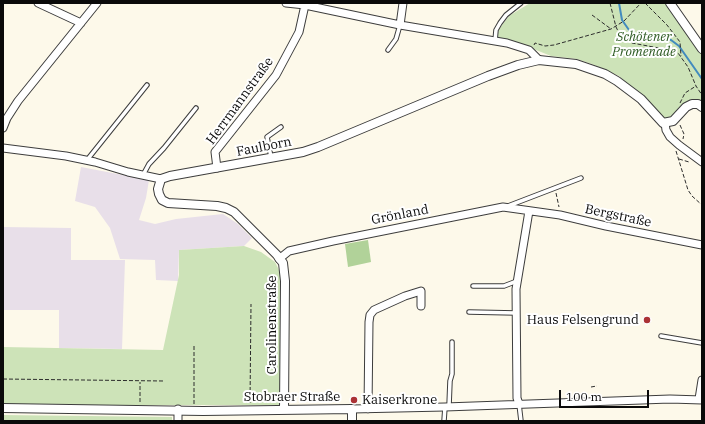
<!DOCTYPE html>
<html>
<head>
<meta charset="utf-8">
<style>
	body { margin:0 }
	#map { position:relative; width:705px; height:424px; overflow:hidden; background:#fdf9ea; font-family:"IBM Plex Serif",serif }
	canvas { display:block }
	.frame { position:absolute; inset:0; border:4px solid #0a0a0a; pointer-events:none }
	.scale { position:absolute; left:559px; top:390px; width:90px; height:18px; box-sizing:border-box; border:2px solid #0a0a0a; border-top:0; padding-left:5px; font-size:12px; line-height:14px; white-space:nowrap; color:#0a0a0a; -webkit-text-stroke:3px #fff; paint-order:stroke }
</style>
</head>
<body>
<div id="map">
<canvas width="705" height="424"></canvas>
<div class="frame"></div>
<div class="scale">100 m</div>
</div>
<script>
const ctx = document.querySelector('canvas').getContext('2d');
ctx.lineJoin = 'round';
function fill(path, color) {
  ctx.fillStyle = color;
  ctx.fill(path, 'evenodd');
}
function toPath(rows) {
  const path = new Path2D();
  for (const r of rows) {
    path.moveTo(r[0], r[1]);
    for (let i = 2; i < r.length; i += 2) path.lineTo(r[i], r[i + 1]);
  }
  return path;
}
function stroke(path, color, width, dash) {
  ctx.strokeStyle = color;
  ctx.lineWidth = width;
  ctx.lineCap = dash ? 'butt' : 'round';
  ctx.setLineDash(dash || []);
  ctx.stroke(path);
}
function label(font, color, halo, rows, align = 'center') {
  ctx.font = font + ' "IBM Plex Serif",serif';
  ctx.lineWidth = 4;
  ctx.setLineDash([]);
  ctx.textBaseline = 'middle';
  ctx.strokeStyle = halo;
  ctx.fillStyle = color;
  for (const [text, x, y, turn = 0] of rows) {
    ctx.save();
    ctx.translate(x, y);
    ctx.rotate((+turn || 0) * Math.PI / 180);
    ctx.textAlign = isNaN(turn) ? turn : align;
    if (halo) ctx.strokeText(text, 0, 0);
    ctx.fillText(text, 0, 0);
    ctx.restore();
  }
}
fill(toPath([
	[81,167,149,180,146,198,139,220,155,224,176,219,223,214,238,224,252,238,244,246,179,250,178,281,156,280,155,260,120,259,110,228,95,207,75,201],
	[4,227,71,228,71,260,125,260,122,349,59,348,59,310,3,310]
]), '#e8dfe9');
fill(toPath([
	[530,3,666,3,702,54,702,104,692,101,684,104,676,116,666,121,619,76,592,64,577,59,551,56,531,48,496,38,499,29,509,16],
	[244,246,261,252,275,262,280,272,280,405,3,405,3,347,163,350,179,275,179,250],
	[3,415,172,417,172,421,3,421]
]), '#cde3b8');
fill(toPath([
	[368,240,371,262,348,267,345,244]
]), '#b1d299');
stroke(toPath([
	[619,3,622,20,629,30,637,36,647,38,661,37,671,40,679,46,702,79]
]), '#428bbe', 2);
const service = toPath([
	[495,41,496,30,500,23,506,15,521,3],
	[388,50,396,39,400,25],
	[271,157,267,137,281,127],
	[87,160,147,85],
	[143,175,149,164,164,148,196,108],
	[508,206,581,178],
	[473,286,504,286,517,281],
	[469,312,516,313],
	[661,336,702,343],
	[519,404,521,421],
	[449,406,450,381,452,374,452,342],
	[444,421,445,407]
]);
const minor = toPath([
	[38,3,81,23],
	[286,3,305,5,400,25,507,43,529,50,539,60],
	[400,25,403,3],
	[665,123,666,130,670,137,679,145,702,162],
	[3,128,7,118,18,101,97,3],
	[3,148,66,156,95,162,128,172,161,179],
	[217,168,215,152,276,75,299,32,305,5],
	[279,259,289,251,333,241,503,207,560,215,606,226,702,245],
	[699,399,702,380],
	[519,404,517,398,516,289,529,211],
	[352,409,445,407,670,399,702,400],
	[368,409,369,322,370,315,374,310,405,296,421,291,421,306],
	[178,421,178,409]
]);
const tertiary = toPath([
	[670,3,702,49],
	[3,408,203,411,352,409,352,421],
	[284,410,285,281,283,263,277,255,234,212,226,208,217,206,168,203,162,200,159,194,158,189,161,179,170,176,303,152,318,147,488,76,518,65,539,60,576,64,605,74,617,81,641,99,663,123,673,121,686,107,692,104,698,104,702,107]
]);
stroke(service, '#3d3d3d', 5.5);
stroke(minor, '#3d3d3d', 9);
stroke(tertiary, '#3d3d3d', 10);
stroke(toPath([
	[610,3,616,27,621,37,632,43,664,49,678,53,688,67,696,86,702,95],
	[645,3,667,25,680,42,681,56],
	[592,15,611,29],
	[534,45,535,43,545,46,554,45,611,29,624,21,641,3],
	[680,103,685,93,696,86],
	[680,125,684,134,683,139],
	[676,151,688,190,692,196,702,205],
	[679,159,689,162],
	[556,193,559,207],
	[3,379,163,381],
	[591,387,597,386],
	[140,402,140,382],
	[250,403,251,304],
	[194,404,194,346]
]), '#2c2c2c', 1, [4, 2]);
stroke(service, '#fff', 3.5);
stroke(minor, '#fff', 7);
stroke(tertiary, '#fff', 8);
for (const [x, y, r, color] of [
	[647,320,4,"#ab3235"],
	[354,400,4,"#ab3235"]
]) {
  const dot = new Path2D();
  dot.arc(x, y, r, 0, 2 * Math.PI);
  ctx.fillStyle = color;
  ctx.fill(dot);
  stroke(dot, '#fff', 1.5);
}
label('italic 13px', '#2d5a22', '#fff', [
	["Schötener",644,37],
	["Promenade",644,52]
]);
label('13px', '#0a0a0a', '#fff', [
	["Herrmannstraße",240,101,-54],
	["Faulborn",264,147,-11],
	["Grönland",400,215,-11],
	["Bergstraße",618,216,12],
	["Carolinenstraße",272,325,-90],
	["Stobraer Straße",292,397]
]);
label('13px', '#0a0a0a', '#fff', [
	["Haus Felsengrund",639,320],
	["Kaiserkrone",362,400,"left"]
], 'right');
</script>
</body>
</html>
